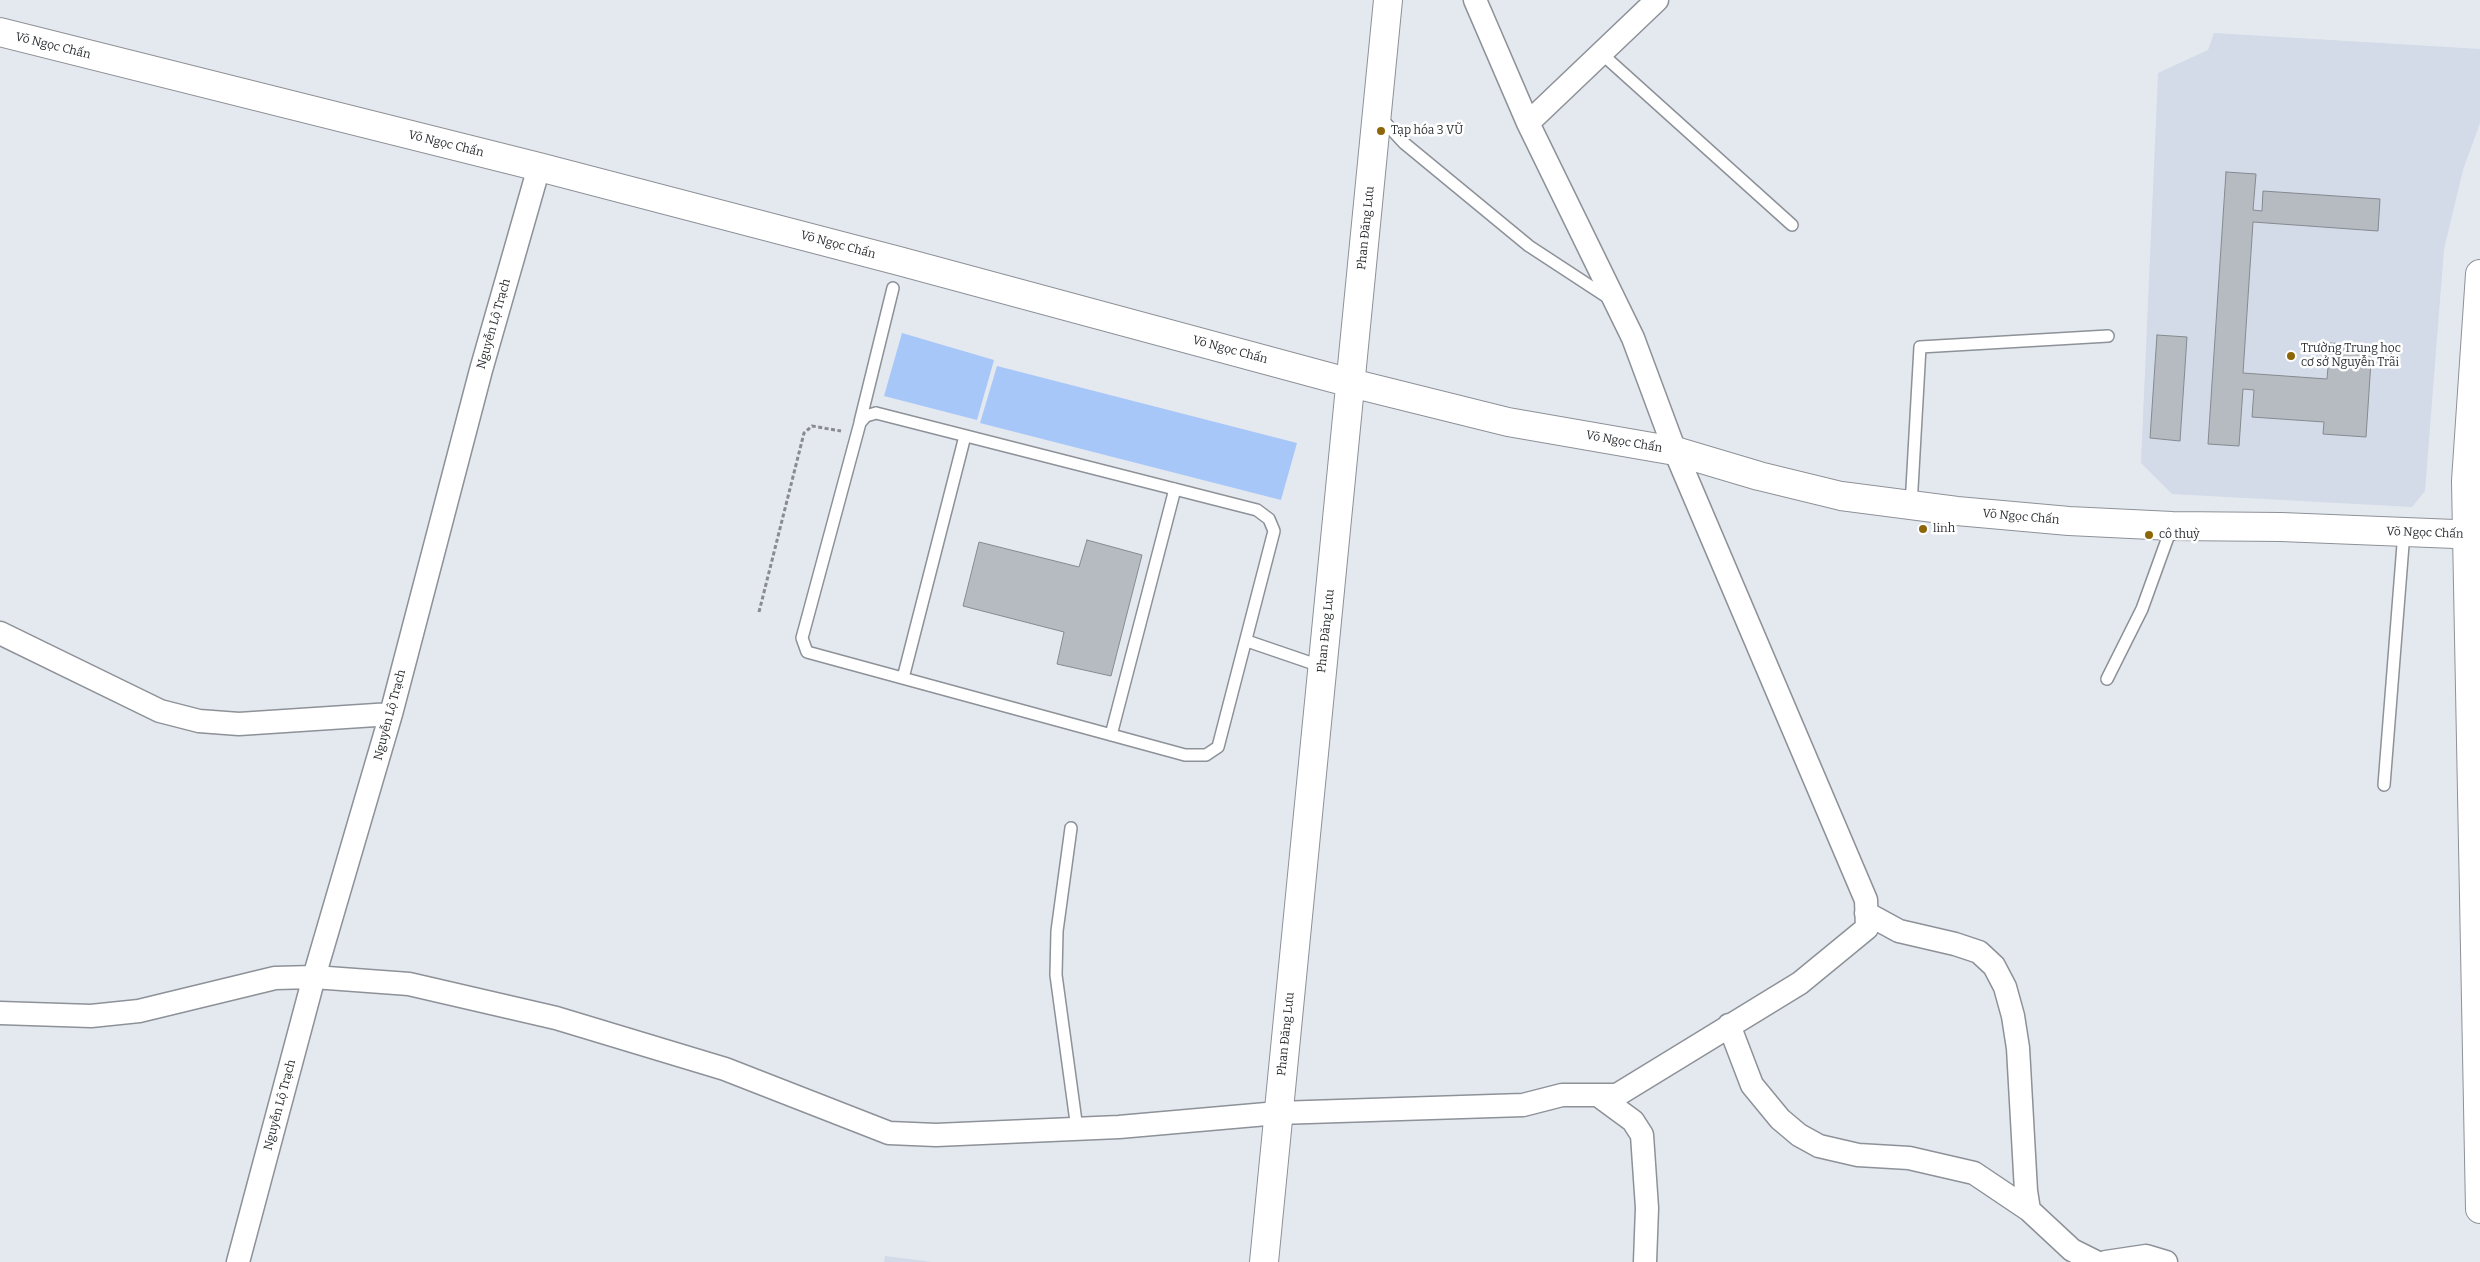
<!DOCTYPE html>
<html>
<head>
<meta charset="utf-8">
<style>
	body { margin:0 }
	canvas { display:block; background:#e4e8ef }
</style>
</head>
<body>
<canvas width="2480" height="1262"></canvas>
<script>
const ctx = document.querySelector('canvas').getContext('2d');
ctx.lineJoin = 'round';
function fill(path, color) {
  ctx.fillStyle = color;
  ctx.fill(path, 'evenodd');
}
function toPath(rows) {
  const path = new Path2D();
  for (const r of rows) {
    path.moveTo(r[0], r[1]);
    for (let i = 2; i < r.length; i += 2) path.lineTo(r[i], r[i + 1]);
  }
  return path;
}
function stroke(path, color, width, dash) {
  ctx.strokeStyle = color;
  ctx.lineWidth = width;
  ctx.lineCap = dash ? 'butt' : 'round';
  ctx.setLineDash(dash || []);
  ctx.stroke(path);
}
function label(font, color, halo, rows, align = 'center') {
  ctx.font = font + ' Bitter,serif';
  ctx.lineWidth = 5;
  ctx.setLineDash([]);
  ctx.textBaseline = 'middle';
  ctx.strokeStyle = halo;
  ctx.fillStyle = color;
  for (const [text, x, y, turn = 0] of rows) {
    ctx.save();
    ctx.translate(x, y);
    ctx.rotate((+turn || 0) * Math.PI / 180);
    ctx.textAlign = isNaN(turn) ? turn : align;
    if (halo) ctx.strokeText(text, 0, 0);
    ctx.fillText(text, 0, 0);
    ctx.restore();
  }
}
fill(toPath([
	[2214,33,2480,49,2480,123,2463,170,2444,249,2425,491,2412,507,2172,494,2141,463,2158,73,2208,50],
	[885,1256,933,1262,884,1262]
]), '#d3dbe8');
fill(toPath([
	[902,333,994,360,977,420,884,396],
	[997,366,1297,443,1281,500,980,423]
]), '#a8c7f9');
const building = toPath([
	[2226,172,2256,174,2253,210,2262,211,2263,191,2380,199,2378,231,2253,222,2243,373,2327,379,2330,343,2372,346,2366,437,2323,434,2324,422,2252,417,2254,390,2243,389,2239,446,2208,444,2226,172],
	[2157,335,2187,337,2180,441,2150,438,2157,335],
	[1087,540,1142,555,1111,676,1057,664,1064,632,963,606,979,542,1079,567,1087,540]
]);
fill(building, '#b6bbc2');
stroke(building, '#868a90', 1);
const service = toPath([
	[1602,54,1792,225],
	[1380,117,1404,143,1529,246,1610,299],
	[876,413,1257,510,1269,519,1274,531,1218,747,1206,755,1185,755,807,652,802,638,860,423,866,416,876,413],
	[860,422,893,288],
	[1911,506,1920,347,2108,336],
	[1247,641,1323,667],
	[903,678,965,436],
	[2107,679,2142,609,2172,526],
	[1111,735,1175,489],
	[2384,785,2404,532],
	[1071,828,1057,931,1056,975,1077,1129]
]);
const minor = toPath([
	[1528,123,1657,0],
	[0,633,160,711,199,721,239,724,391,714],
	[1866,913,1899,931,1955,944,1979,952,1994,966,2005,987,2013,1016,2018,1048,2026,1191,2029,1210,2072,1250,2096,1262],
	[0,1013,91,1016,139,1011,275,978,314,977,409,984,556,1018,725,1069,889,1133,936,1135,1119,1127,1278,1113,1523,1105,1562,1095,1617,1095,1800,983,1867,928,1866,900,1675,451,1633,338,1528,123,1475,0],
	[1729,1025,1752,1085,1780,1119,1799,1135,1819,1146,1858,1155,1909,1158,1974,1173,2029,1210],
	[1599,1096,1633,1121,1642,1135,1647,1208,1645,1262],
	[238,1262,314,977,391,714,481,370,539,167],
	[2106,1262,2146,1256,2166,1262]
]);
const tertiary = toPath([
	[0,32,539,167,899,261,1351,383,1508,422,1675,451,1759,476,1841,496,1957,511,2069,521,2172,526,2281,527,2480,535],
	[2480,274,2466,481,2480,1209],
	[1264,1262,1388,0]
]);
stroke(service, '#8d9198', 14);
stroke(minor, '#8d9198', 25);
stroke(tertiary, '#8d9198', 30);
stroke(toPath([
	[759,612,804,433,812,426,841,431]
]), '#888b90', 3, [4, 2.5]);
stroke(service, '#fff', 11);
stroke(minor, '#fff', 22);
stroke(tertiary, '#fff', 28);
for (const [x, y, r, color] of [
	[1381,131,5,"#8c6608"],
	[2291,356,5,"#8c6608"],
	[1923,529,5,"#8c6608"],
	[2149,535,5,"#8c6608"]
]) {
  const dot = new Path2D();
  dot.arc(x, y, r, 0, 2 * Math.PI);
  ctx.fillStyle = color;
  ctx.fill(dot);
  stroke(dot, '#fff', 2);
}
label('12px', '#2c2e31', '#fff', [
	["Võ Ngọc Chấn",53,46,14],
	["Võ Ngọc Chấn",446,144,14],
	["Phan Đăng Lưu",1366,228,-84],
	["Võ Ngọc Chấn",838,245,15],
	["Nguyễn Lộ Trạch",494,324,-74],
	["Võ Ngọc Chấn",1230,350,15],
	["Võ Ngọc Chấn",1624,442,10],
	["Võ Ngọc Chấn",2021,517,5],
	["Võ Ngọc Chấn",2425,533,2],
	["Phan Đăng Lưu",1326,631,-84],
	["Nguyễn Lộ Trạch",390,715,-75],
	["Phan Đăng Lưu",1286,1034,-84],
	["Nguyễn Lộ Trạch",280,1105,-75]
]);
label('12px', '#2c2e31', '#fff', [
	["Tạp hóa 3 VŨ",1391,131],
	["Trường Trung học",2301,349],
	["cơ sở Nguyễn Trãi",2301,363],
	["linh",1933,529],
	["cô thuỳ",2159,535]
], 'left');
</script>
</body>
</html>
